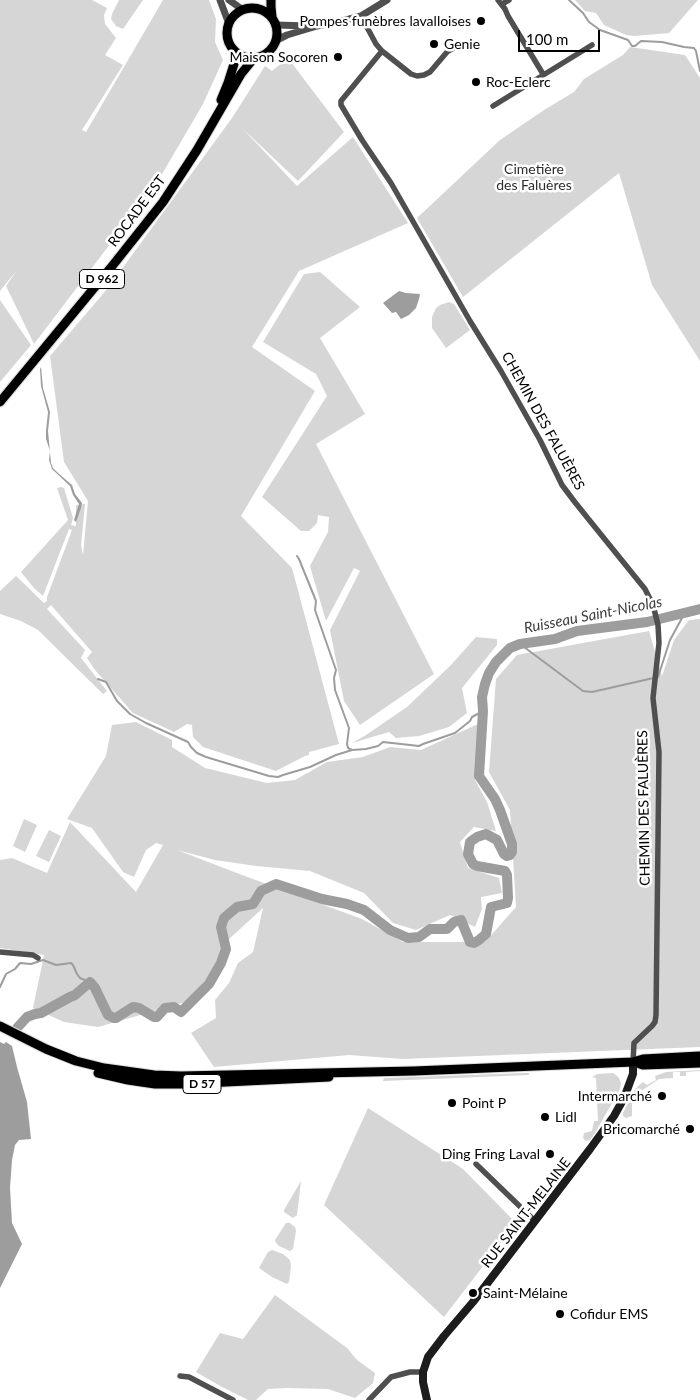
<!DOCTYPE html>
<html>
<head>
<meta charset="utf-8">
<style>
	body { margin:0 }
	#map { position:relative; width:700px; height:1400px; overflow:hidden; background:#fff; font-family:Lato,sans-serif }
	canvas { display:block }
	.scale { position:absolute; left:518px; top:30px; width:82px; height:22px; box-sizing:border-box; border:2px solid #000; border-top:0; padding-left:6px; font-size:15px; line-height:18px; white-space:nowrap; color:#000; -webkit-text-stroke:4px #fff; paint-order:stroke }
</style>
</head>
<body>
<div id="map">
<canvas width="700" height="1400"></canvas>
<div class="scale">100 m</div>
</div>
<script>
const ctx = document.querySelector('canvas').getContext('2d');
ctx.lineJoin = 'round';
function fill(path, color) {
  ctx.fillStyle = color;
  ctx.fill(path, 'evenodd');
}
function toPath(rows) {
  const path = new Path2D();
  for (const r of rows) {
    if (r.length === 3) {
      path.moveTo(r[0] + r[2], r[1]);
      path.arc(r[0], r[1], r[2], 0, 2 * Math.PI);
      continue;
    }
    path.moveTo(r[0], r[1]);
    for (let i = 2; i < r.length; i += 2) path.lineTo(r[i], r[i + 1]);
  }
  return path;
}
function stroke(path, color, width, dash) {
  ctx.strokeStyle = color;
  ctx.lineWidth = width;
  ctx.lineCap = dash ? 'butt' : 'round';
  ctx.setLineDash(dash || []);
  ctx.stroke(path);
}
function label(font, color, halo, rows, align = 'center') {
  ctx.font = font + ' Lato,sans-serif';
  ctx.lineWidth = 5;
  ctx.setLineDash([]);
  ctx.textBaseline = 'middle';
  ctx.strokeStyle = halo;
  ctx.fillStyle = color;
  for (const [text, x, y, turn = 0] of rows) {
    ctx.save();
    ctx.translate(x, y);
    ctx.rotate((+turn || 0) * Math.PI / 180);
    ctx.textAlign = isNaN(turn) ? turn : align;
    if (halo) ctx.strokeText(text, 0, 0);
    ctx.fillText(text, 0, 0);
    ctx.restore();
  }
}
fill(toPath([
	[0,0,92,0,107,8,104,15,105,24,116,38,105,55,123,65,82,130,86,132,163,0,209,0,216,19,215,42,223,60,203,104,158,181,34,344,6,286,17,270,0,291],
	[119,0,143,0,123,29,116,26,111,19,112,14],
	[575,0,698,0,669,33,634,36,626,35,604,25,596,13,585,11],
	[630,47,685,55,700,78,700,361,652,285,619,173,463,297,417,218,500,140,544,110,574,92,584,79,623,55],
	[288,58,344,132,298,181,242,128,297,186,353,137,408,223,299,271,252,347,315,391,241,516,292,568,339,744,309,752,309,755,305,756,276,771,203,747,193,737,192,725,187,724,174,732,133,713,95,670,87,658,92,652,51,605,47,609,85,650,81,658,107,691,103,694,38,630,21,621,0,614,0,591,16,576,44,603,47,601,47,597,72,530,69,529,43,596,34,588,21,572,68,520,57,488,61,487,64,488,73,518,71,525,76,526,76,505,85,504,81,545,83,555,88,501,64,462,50,356,108,288,232,118,265,66,272,71],
	[320,272,360,307,320,338,365,414,316,444,434,674,360,725,344,701,330,630,360,571,354,568,326,621,310,566,328,532,329,517,318,515,317,523,309,531,301,531,262,497,327,396,316,374,263,342,304,274],
	[0,300,31,345,0,382],
	[449,302,454,304,470,330,446,348,432,328,432,317,436,308,440,305],
	[700,619,700,1047,403,1059,349,1055,214,1067,191,1033,216,1018,215,1000,229,983,238,963,253,952,263,908,229,939,213,972,186,1002,98,1027,64,1022,33,1008,44,955,0,948,0,860,12,858,47,873,70,822,136,892,163,845,156,843,146,850,134,877,123,872,92,828,67,819,106,756,112,725,136,722,172,740,172,747,205,768,267,783,295,780,327,762,363,757,390,747,421,750,478,724,475,780,487,802,496,831,474,827,460,842,468,868,499,878,502,893,481,897,482,909,475,927,450,915,416,930,393,923,364,893,310,871,256,866,215,860,177,850,242,875,362,919,403,942,485,942,516,907,510,810,489,772,496,679,517,655,649,631,662,676,674,640,689,620],
	[476,637,497,639,497,645,462,688,467,713,449,727,419,736,396,738,389,732,352,743,366,735,407,707,451,665],
	[24,819,37,825,25,852,13,846],
	[49,830,61,836,49,862,36,856],
	[700,1070,700,1071,686,1072,686,1076,680,1076,680,1072,673,1072,673,1078,659,1079,638,1093,632,1101,632,1116,626,1118,623,1116,623,1113,635,1089,643,1082,647,1085,656,1080,655,1076,666,1072],
	[523,1073,529,1073,529,1075,383,1081,384,1078],
	[613,1073,617,1076,619,1078,621,1084,620,1089,595,1133,590,1140,586,1141,583,1138,584,1133,592,1131,594,1121,598,1121,596,1078,592,1077,597,1074],
	[368,1108,463,1169,516,1223,444,1317,324,1205],
	[301,1181,297,1215,293,1218,284,1212,284,1210],
	[286,1223,290,1223,292,1225,295,1227,296,1231,293,1249,290,1251,279,1246,276,1243,275,1240],
	[272,1250,283,1254,290,1260,291,1266,289,1282,287,1284,272,1277,259,1268,268,1252],
	[275,1295,347,1348,357,1360,375,1373,373,1383,355,1398,328,1389,286,1388,268,1389,256,1400,248,1400,222,1387,196,1372,220,1333,243,1339]
]), '#d6d6d6');
fill(toPath([
	[399,291,406,293,420,294,419,299,416,308,409,315,401,319,396,312,392,313,383,303],
	[41,367,43,388,50,412,48,431,51,463,53,468,58,473,72,485,75,494,82,503,81,508,76,522,74,520,79,504,73,495,70,486,52,469,49,460,50,451,46,439,46,431,48,412,41,386,40,369],
	[0,1042,4,1044,6,1042,12,1046,17,1067,27,1102,31,1139,19,1140,15,1145,12,1160,10,1188,12,1223,22,1244,0,1288]
]), '#9d9d9d');
stroke(toPath([
	[569,0,583,13,589,22,600,30,628,40,632,46,635,46,641,41,662,42,684,47,694,48,696,51,700,71],
	[297,556,299,559,314,596,316,601,315,610,336,670,334,678,335,690,349,728,347,744,348,748,352,750],
	[520,644,583,691,592,692,658,677,670,640,682,618,688,612],
	[98,679,106,682,117,701,130,714,146,723,188,742,191,747,197,753,206,757,269,776,278,777,283,775,310,767,336,755,352,750,366,749,378,746,383,742,419,746,423,744,455,733,470,721,472,717,483,711],
	[0,987,6,974,15,969,20,963,31,964,43,960,56,965,71,963,73,965,77,974,80,978,90,982]
]), '#9d9d9d', 2);
stroke(toPath([
	[17,1028,27,1017,35,1014,41,1013,70,997,75,995,90,982,95,988,108,1015,114,1018,116,1018,133,1007,139,1008,154,1017,157,1017,165,1008,174,1007,181,1012,209,984,221,963,226,949,221,927,224,918,237,907,253,904,261,891,276,884,322,899,347,904,364,910,390,930,408,938,419,937,430,929,447,929,454,922,461,920,470,942,474,943,479,940,486,934,491,907,507,903,508,898,507,875,505,871,477,866,473,864,468,854,470,842,477,837,486,834,497,840,504,854,507,856,510,855,512,852,512,844,500,810,495,799,479,776,483,711,482,697,485,684,489,673,496,662,510,648,520,644,555,639,577,631,647,622,700,609]
]), '#9d9d9d', 10);
const primary = toPath([
	[271,0,271,7,272,17],
	[252,33,25],
	[221,100,228,83,234,64,234,50],
	[0,402,113,265,163,202,197,150,241,74,254,58],
	[0,1026,46,1049,76,1061,104,1068,154,1075,181,1076,414,1071,633,1062,643,1059,700,1056],
	[640,1064,643,1065,700,1063],
	[98,1073,128,1080,155,1084,185,1084,329,1077]
]);
stroke(primary, '#dbdbdb', 11);
stroke(toPath([
	[498,0,505,9,508,16,543,74],
	[502,4,509,0],
	[361,16,376,44,382,51,411,74,417,76,424,75,430,72,447,52,462,43],
	[382,51,341,101,341,105,362,140,391,183,470,321,501,371,540,440,562,485,574,501,586,516,645,589,653,605,658,625,659,643,653,698,659,752,656,1015,655,1022,652,1026,634,1043,633,1062],
	[493,106,592,45],
	[0,952,33,955,38,958],
	[476,1164,535,1221],
	[180,1376,189,1377,233,1400],
	[369,1400,391,1377,410,1372,423,1372]
]), '#4f4f4f', 5.5);
stroke(toPath([
	[220,0,229,24],
	[229,0,243,10],
	[276,25,309,26],
	[277,40,287,35,317,26,342,21,361,16,387,0]
]), '#4f4f4f', 7);
stroke(toPath([
	[427,1400,423,1382,423,1372,428,1357,444,1336,473,1302,590,1149,614,1116,624,1098,633,1074,633,1062]
]), '#1c1c1c', 8);
stroke(primary, '#000', 9);
for (const [x, y, r, color] of [
	[481,21,5,"#000"],
	[434,44,5,"#000"],
	[338,57,5,"#000"],
	[476,82,5,"#000"],
	[662,1096,5,"#000"],
	[452,1103,5,"#000"],
	[545,1117,5,"#000"],
	[690,1129,5,"#000"],
	[550,1154,5,"#000"],
	[473,1293,5,"#000"],
	[560,1314,5,"#000"]
]) {
  const dot = new Path2D();
  dot.arc(x, y, r, 0, 2 * Math.PI);
  ctx.fillStyle = color;
  ctx.fill(dot);
  stroke(dot, '#fff', 2);
}
for (const [x, y, w] of [
	[102,279,45],
	[202,1084,38]
]) {
  const box = new Path2D();
  box.roundRect(x - w / 2, y - 9.5, w, 19, 4);
  ctx.fillStyle = '#fff';
  ctx.fill(box);
  stroke(box, '#000', 1);
}
label('bold 12px', '#000', null, [
	["D 962",102,279],
	["D 57",202,1084]
]);
label('14px', '#000', '#fff', [
	["Pompes funèbres lavalloises",471,21,"right"],
	["Genie",444,44],
	["Maison Socoren",328,57,"right"],
	["Roc-Eclerc",486,82],
	["Intermarché",652,1096,"right"],
	["Point P",462,1103],
	["Lidl",555,1117],
	["Bricomarché",680,1129,"right"],
	["Ding Fring Laval",540,1154,"right"],
	["Saint-Mélaine",483,1293],
	["Cofidur EMS",570,1314]
], 'left');
label('14px', '#2d2d2d', '#fff', [
	["Cimetière",534,169],
	["des Faluères",534,185]
]);
label('14px', '#000', '#fff', [
	["ROCADE EST",137,211,-53],
	["CHEMIN DES FALUÈRES",543,421,61],
	["CHEMIN DES FALUÈRES",644,808,-91],
	["RUE SAINT-MELAINE",526,1213,-52]
]);
label('italic 15px', '#3e3e3e', '#fff', [
	["Ruisseau Saint-Nicolas",593,615,-11]
]);
</script>
</body>
</html>
